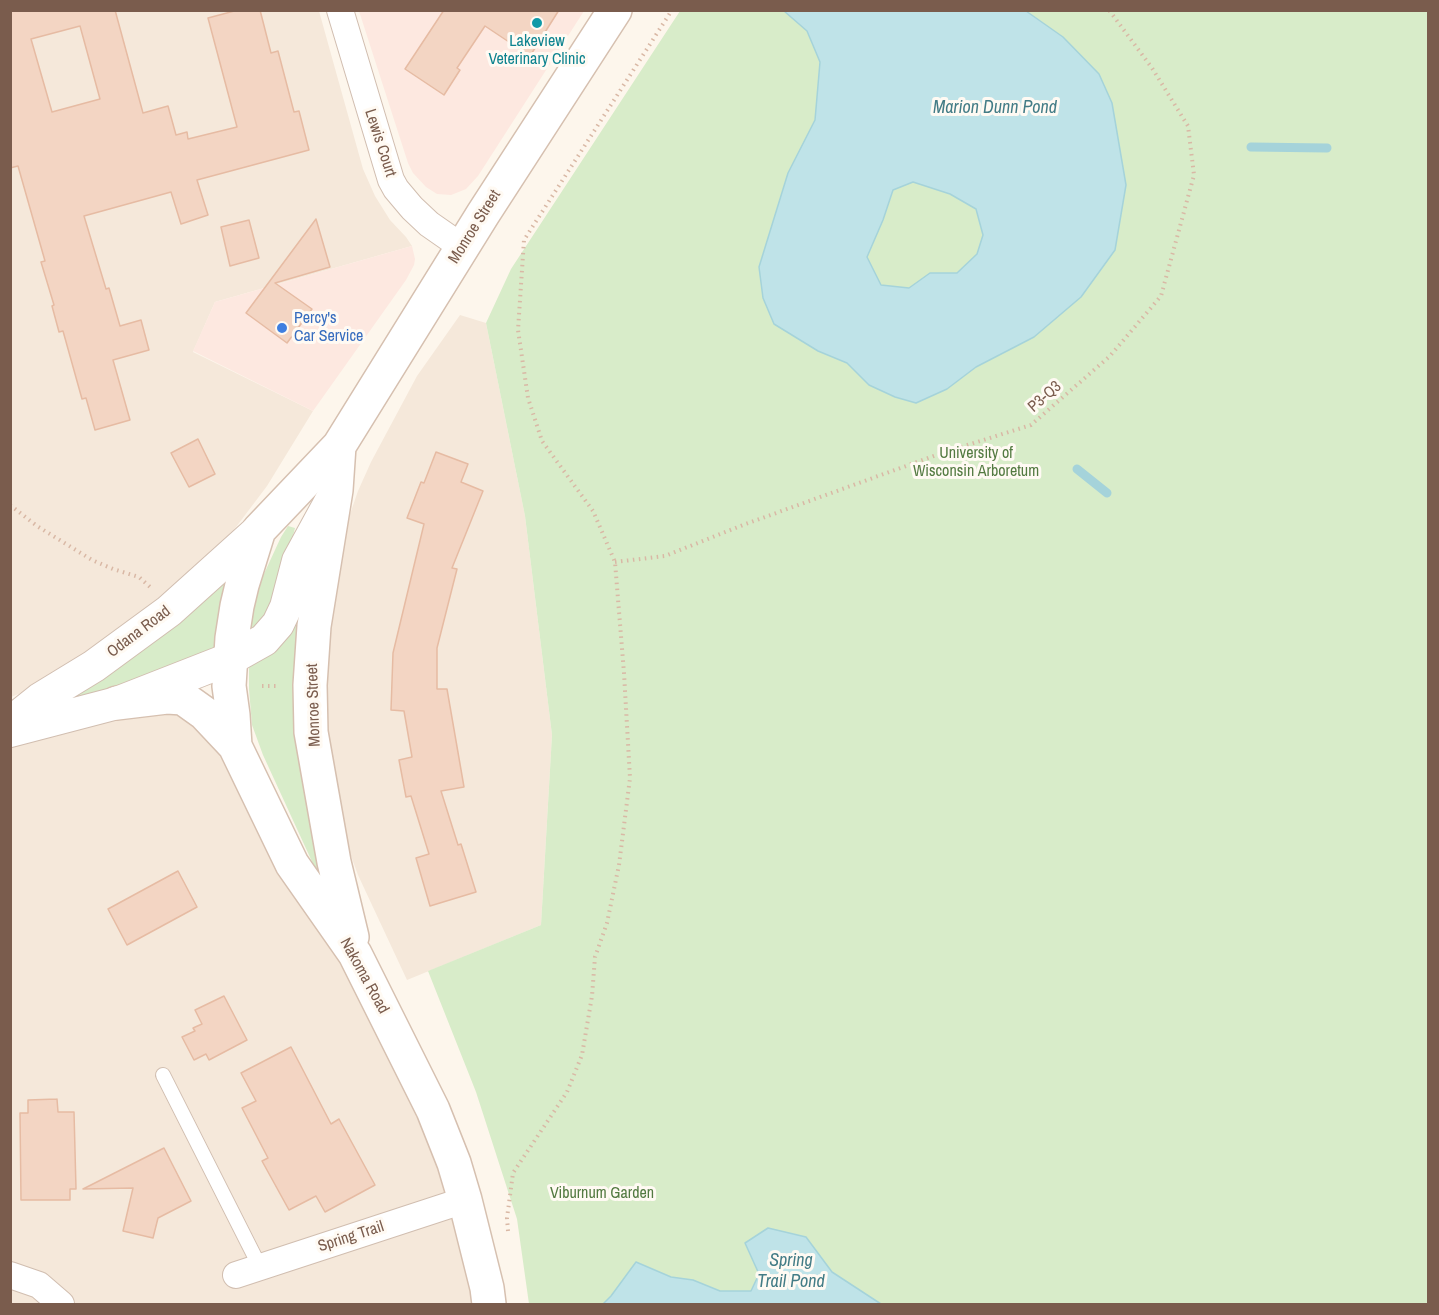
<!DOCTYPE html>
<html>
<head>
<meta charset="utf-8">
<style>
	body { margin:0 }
	#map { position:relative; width:1439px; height:1315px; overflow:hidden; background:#fdf6ec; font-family:"Archivo Narrow",sans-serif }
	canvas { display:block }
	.frame { position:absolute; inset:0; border:12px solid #7a5c4d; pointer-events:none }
</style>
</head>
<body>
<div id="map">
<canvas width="1439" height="1315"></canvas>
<div class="frame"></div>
</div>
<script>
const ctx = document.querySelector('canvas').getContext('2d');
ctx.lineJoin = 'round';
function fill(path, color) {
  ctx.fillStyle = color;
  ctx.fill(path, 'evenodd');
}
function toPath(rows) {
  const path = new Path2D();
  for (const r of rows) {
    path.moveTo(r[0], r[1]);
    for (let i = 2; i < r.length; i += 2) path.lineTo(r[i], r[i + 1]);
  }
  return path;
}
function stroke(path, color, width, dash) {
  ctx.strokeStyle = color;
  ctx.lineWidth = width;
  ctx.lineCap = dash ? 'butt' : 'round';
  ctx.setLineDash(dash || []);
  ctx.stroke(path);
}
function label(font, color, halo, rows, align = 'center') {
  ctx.font = font + ' "Archivo Narrow",sans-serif';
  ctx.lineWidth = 6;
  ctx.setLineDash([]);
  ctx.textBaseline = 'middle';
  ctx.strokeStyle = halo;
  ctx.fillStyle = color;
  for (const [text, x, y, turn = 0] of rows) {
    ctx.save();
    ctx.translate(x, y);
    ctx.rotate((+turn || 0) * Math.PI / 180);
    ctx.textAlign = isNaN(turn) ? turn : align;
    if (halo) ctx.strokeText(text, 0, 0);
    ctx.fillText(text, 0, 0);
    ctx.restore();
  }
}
fill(toPath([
	[11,11,319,11,363,169,375,196,390,220,406,237,412,246,215,302,193,352,313,411,267,486,230,535,125,631,36,687,11,697],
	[460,315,486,323,525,516,552,735,541,925,407,980,358,875,350,853,341,825,321,710,338,549,358,491,371,462,417,376],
	[117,703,204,713,433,1110,489,1304,11,1304,11,731]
]), '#f5e8da');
fill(toPath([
	[359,11,584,11,478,176,466,189,451,195,437,194,426,187,413,173,408,163],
	[412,246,415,259,414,265,406,280,313,411,193,351,215,302]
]), '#fde8e0');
fill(toPath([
	[680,11,1428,11,1428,1304,529,1304,517,1219,476,1092,428,971,541,925,552,735,525,516,486,323,511,269],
	[288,526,295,528,287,561,262,625,251,634,249,628,254,603,263,576,281,537],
	[233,570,219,651,118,690,75,701,71,694],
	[298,610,329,877,320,879,263,755,252,725,249,689,249,667,266,657]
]), '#d8ecc9');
const water = toPath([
	[784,11,1026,11,1063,37,1099,74,1112,103,1126,185,1115,250,1081,297,1034,337,976,367,947,389,916,403,895,397,869,385,847,363,818,351,774,324,763,298,759,267,788,173,815,120,820,62,807,31,784,11],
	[913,182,950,194,976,209,983,235,977,254,957,273,930,273,909,288,881,285,867,257,883,220,893,190,913,182],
	[768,1228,806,1237,832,1272,881,1304,603,1304,611,1296,636,1262,671,1277,693,1280,720,1291,751,1291,759,1274,745,1243,768,1228]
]);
fill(water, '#bfe3e8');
stroke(water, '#a5d3da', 1.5);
stroke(toPath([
	[1251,147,1327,148],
	[1077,469,1107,493]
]), '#a5d3da', 9);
const building = toPath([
	[10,10,115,10,143,113,168,106,176,135,187,132,188,139,237,127,208,18,238,10,260,10,271,53,278,51,294,112,299,111,309,150,197,180,208,215,181,224,171,192,84,216,106,289,109,288,120,326,141,320,149,350,113,360,130,420,95,430,86,398,82,399,63,331,59,332,52,306,54,305,41,262,45,261,18,166,10,168,10,10],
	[80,26,100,99,52,112,31,39,80,26],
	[444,10,559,10,530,56,485,26,457,68,460,70,444,95,405,69,444,10],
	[316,219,330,267,275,283,312,309,287,343,246,313,316,219],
	[249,220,259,258,230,266,221,227,249,220],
	[198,439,215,474,189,487,171,453,198,439],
	[436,452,468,464,461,482,483,491,452,568,457,569,437,648,437,689,447,689,464,787,441,791,458,845,461,844,476,892,430,906,416,858,429,854,411,796,406,797,399,760,412,757,404,711,391,710,393,653,424,524,407,518,421,482,424,483,436,452],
	[178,871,197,907,127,945,108,909,178,871],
	[224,996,247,1040,209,1060,206,1054,194,1060,182,1037,195,1031,193,1028,202,1024,195,1010,224,996],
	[291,1047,331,1124,339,1119,375,1185,325,1212,316,1196,289,1210,262,1161,268,1158,242,1108,256,1101,241,1073,291,1047],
	[57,1099,58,1112,74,1112,76,1189,70,1189,70,1200,21,1200,20,1113,28,1113,28,1100,57,1099],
	[164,1148,191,1201,158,1218,153,1238,123,1231,133,1188,83,1189,164,1148]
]);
fill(building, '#f3d5c3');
stroke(building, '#e6bba3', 1.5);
const service = toPath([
	[163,1075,260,1267]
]);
const minor = toPath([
	[340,10,391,180,396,189,412,208,429,224,462,247],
	[10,1275,39,1285,61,1304],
	[236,1275,465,1200]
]);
const tertiary = toPath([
	[10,723,40,699,94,666,169,611,259,530],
	[10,731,117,703,232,658,264,640,278,624,286,607,298,561,333,497]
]);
const secondary = toPath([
	[339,446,336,490,314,626,310,685,311,732,334,862,352,937],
	[117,703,167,697,183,698,204,713,235,746],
	[489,1304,487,1288,465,1200,454,1163,433,1110,355,954,292,864,235,746,233,715,229,686,232,638,237,606,242,585,259,530,339,446,483,214,615,10]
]);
stroke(service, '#d1beb0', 16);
stroke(minor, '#d1beb0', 28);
stroke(tertiary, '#d1beb0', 34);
stroke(secondary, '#d6c0b0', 36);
stroke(toPath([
	[10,505,37,526,92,560,113,569,139,577,150,587],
	[615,562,665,556,743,525,939,454,1031,425,1110,356,1161,296,1194,175,1188,126,1152,68,1109,10],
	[262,686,279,686],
	[508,1231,507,1218,513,1173,567,1092,582,1055,592,996,595,957,607,923,619,865,630,778,624,673,615,562,593,511,542,441,528,398,518,330,524,240,672,10]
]), '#d9b8a5', 4, [1.5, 4.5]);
stroke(service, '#fff', 14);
stroke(minor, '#fff', 26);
stroke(tertiary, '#fff', 32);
stroke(secondary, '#fff', 33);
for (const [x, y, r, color] of [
	[537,23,6,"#0f9aa8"],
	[282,328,6,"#3f7fe0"]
]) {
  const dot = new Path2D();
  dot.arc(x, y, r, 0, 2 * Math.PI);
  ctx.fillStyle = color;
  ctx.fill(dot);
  stroke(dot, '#fffaf3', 2);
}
label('16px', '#0d838f', '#fffaf3', [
	["Lakeview",537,42],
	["Veterinary Clinic",537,60]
]);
label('16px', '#7a5c4d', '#fffaf3', [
	["Lewis Court",380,143,72],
	["Monroe Street",475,227,-58],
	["P3-Q3",1045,397,-41],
	["Odana Road",139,632,-37],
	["Monroe Street",314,705,-92],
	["Nakoma Road",364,976,61],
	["Spring Trail",351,1237,-18]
]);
label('16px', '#366cbe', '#fffaf3', [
	["Percy's",294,319],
	["Car Service",294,337]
], 'left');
label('16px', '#537a41', '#fffaf3', [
	["University of",976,454],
	["Wisconsin Arboretum",976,472],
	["Viburnum Garden",602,1194]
]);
label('italic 18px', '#437c86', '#fffaf3', [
	["Marion Dunn Pond",995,108],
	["Spring",791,1261],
	["Trail Pond",791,1282]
]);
</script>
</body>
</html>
